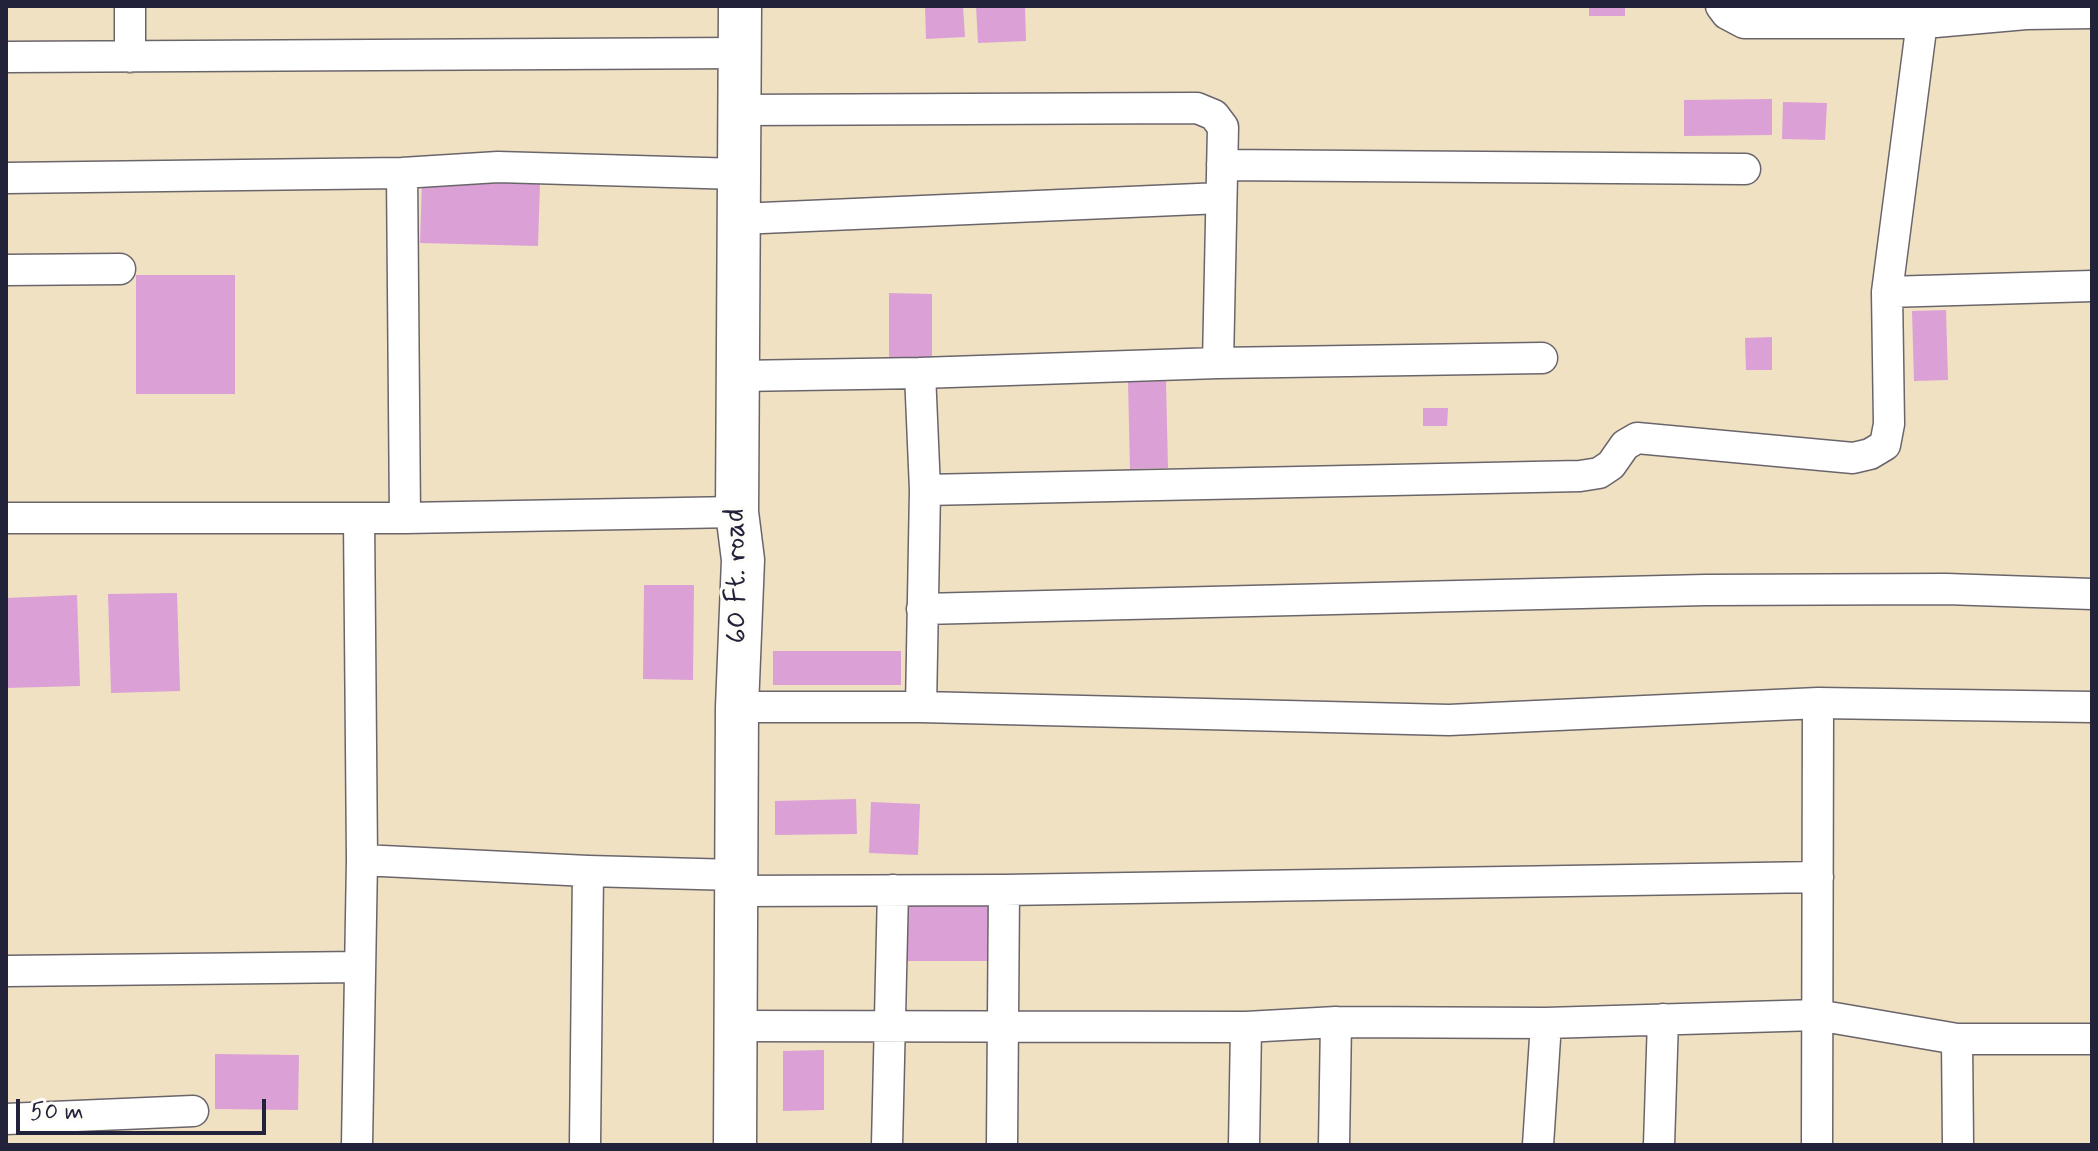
<!DOCTYPE html>
<html>
<head>
<meta charset="utf-8">
<style>
	body { margin:0 }
	#map { position:relative; width:2098px; height:1151px; overflow:hidden; background:#f0e1c3; font-family:Mynerve,sans-serif }
	canvas { display:block }
	.frame { position:absolute; inset:0; border:8px solid #22223b; pointer-events:none }
	.scale { position:absolute; left:16px; top:1099px; width:250px; height:36px; box-sizing:border-box; border:4px solid #22223b; border-top:0; padding-left:10px; font-size:24px; line-height:28px; white-space:nowrap; color:#22223b; -webkit-text-stroke:6px #fdfcf7; paint-order:stroke }
</style>
</head>
<body>
<div id="map">
<canvas width="2098" height="1151"></canvas>
<div class="frame"></div>
<div class="scale">50 m</div>
</div>
<script>
const ctx = document.querySelector('canvas').getContext('2d');
ctx.lineJoin = 'round';
function fill(path, color) {
  ctx.fillStyle = color;
  ctx.fill(path, 'evenodd');
}
function toPath(rows) {
  const path = new Path2D();
  for (const r of rows) {
    path.moveTo(r[0], r[1]);
    for (let i = 2; i < r.length; i += 2) path.lineTo(r[i], r[i + 1]);
  }
  return path;
}
function stroke(path, color, width, dash) {
  ctx.strokeStyle = color;
  ctx.lineWidth = width;
  ctx.lineCap = dash ? 'butt' : 'round';
  ctx.setLineDash(dash || []);
  ctx.stroke(path);
}
function label(font, color, halo, rows, align = 'center') {
  ctx.font = font + ' Mynerve,sans-serif';
  ctx.lineWidth = 6;
  ctx.setLineDash([]);
  ctx.textBaseline = 'middle';
  ctx.strokeStyle = halo;
  ctx.fillStyle = color;
  for (const [text, x, y, turn = 0] of rows) {
    ctx.save();
    ctx.translate(x, y);
    ctx.rotate((+turn || 0) * Math.PI / 180);
    ctx.textAlign = isNaN(turn) ? turn : align;
    if (halo) ctx.strokeText(text, 0, 0);
    ctx.fillText(text, 0, 0);
    ctx.restore();
  }
}
fill(toPath([
	[925,6,963,6,965,37,926,39],
	[976,6,1025,6,1026,41,978,43],
	[1589,6,1625,6,1625,16,1589,16],
	[1772,99,1772,135,1684,136,1684,100],
	[1783,102,1827,103,1825,140,1782,139],
	[422,180,540,183,538,246,420,243],
	[136,275,235,275,235,394,136,394],
	[889,293,932,294,932,367,889,367],
	[1946,310,1948,380,1914,381,1912,311],
	[1772,337,1772,370,1746,370,1745,338],
	[1166,381,1168,468,1130,469,1128,382],
	[1423,408,1448,408,1447,426,1423,426],
	[644,585,694,585,693,680,643,679],
	[177,593,180,691,111,693,108,594],
	[77,595,80,686,6,688,6,598],
	[773,651,901,651,901,685,773,685],
	[856,799,857,834,775,835,775,801],
	[871,802,920,804,918,855,869,853],
	[906,899,994,899,994,961,906,961],
	[824,1050,824,1110,783,1111,783,1051],
	[215,1054,299,1055,298,1110,215,1109]
]), '#dba0d6');
const street = toPath([
	[130,6,130,57],
	[1721,6,1727,14,1744,23,1924,23,2026,14,2092,13],
	[6,57,740,53],
	[739,110,1197,108,1214,115,1223,127,1218,363],
	[1222,165,1745,169],
	[402,173,405,518],
	[6,178,402,173,498,167,739,174],
	[739,219,1221,198],
	[6,270,120,269],
	[1887,292,2092,286],
	[920,373,925,490,921,707],
	[738,376,920,373,1218,363,1542,358],
	[925,490,1580,476,1599,473,1611,465,1625,445,1637,438,1853,458,1870,454,1885,445,1889,424,1887,292,1924,6],
	[6,518,405,518,737,512],
	[922,609,1705,590,1946,589,2092,594],
	[737,707,921,707,1449,720,1818,703,2092,707],
	[362,860,588,871,735,875],
	[735,891,1004,890,1818,877],
	[6,971,360,967],
	[736,1026,1246,1027,1336,1022,1546,1023,1817,1015,1957,1039,2092,1039],
	[1957,1039,1958,1145],
	[6,1119,193,1111],
	[357,1145,362,860,359,518],
	[585,1145,588,871],
	[887,1145,893,890],
	[1002,1145,1004,890],
	[1244,1145,1246,1027],
	[1334,1145,1336,1022],
	[1538,1145,1546,1023],
	[1659,1145,1663,1019],
	[1817,1145,1818,703]
]);
const secondary = toPath([
	[735,1145,737,707,743,560,737,512,740,6]
]);
stroke(street, '#6a656b', 33);
stroke(secondary, '#6a656b', 45);
stroke(street, '#fff', 30);
stroke(secondary, '#fff', 42);
label('30px', '#22223b', '#fdfcf7', [
	["60 Ft. road",738,576,-91]
]);
</script>
</body>
</html>
